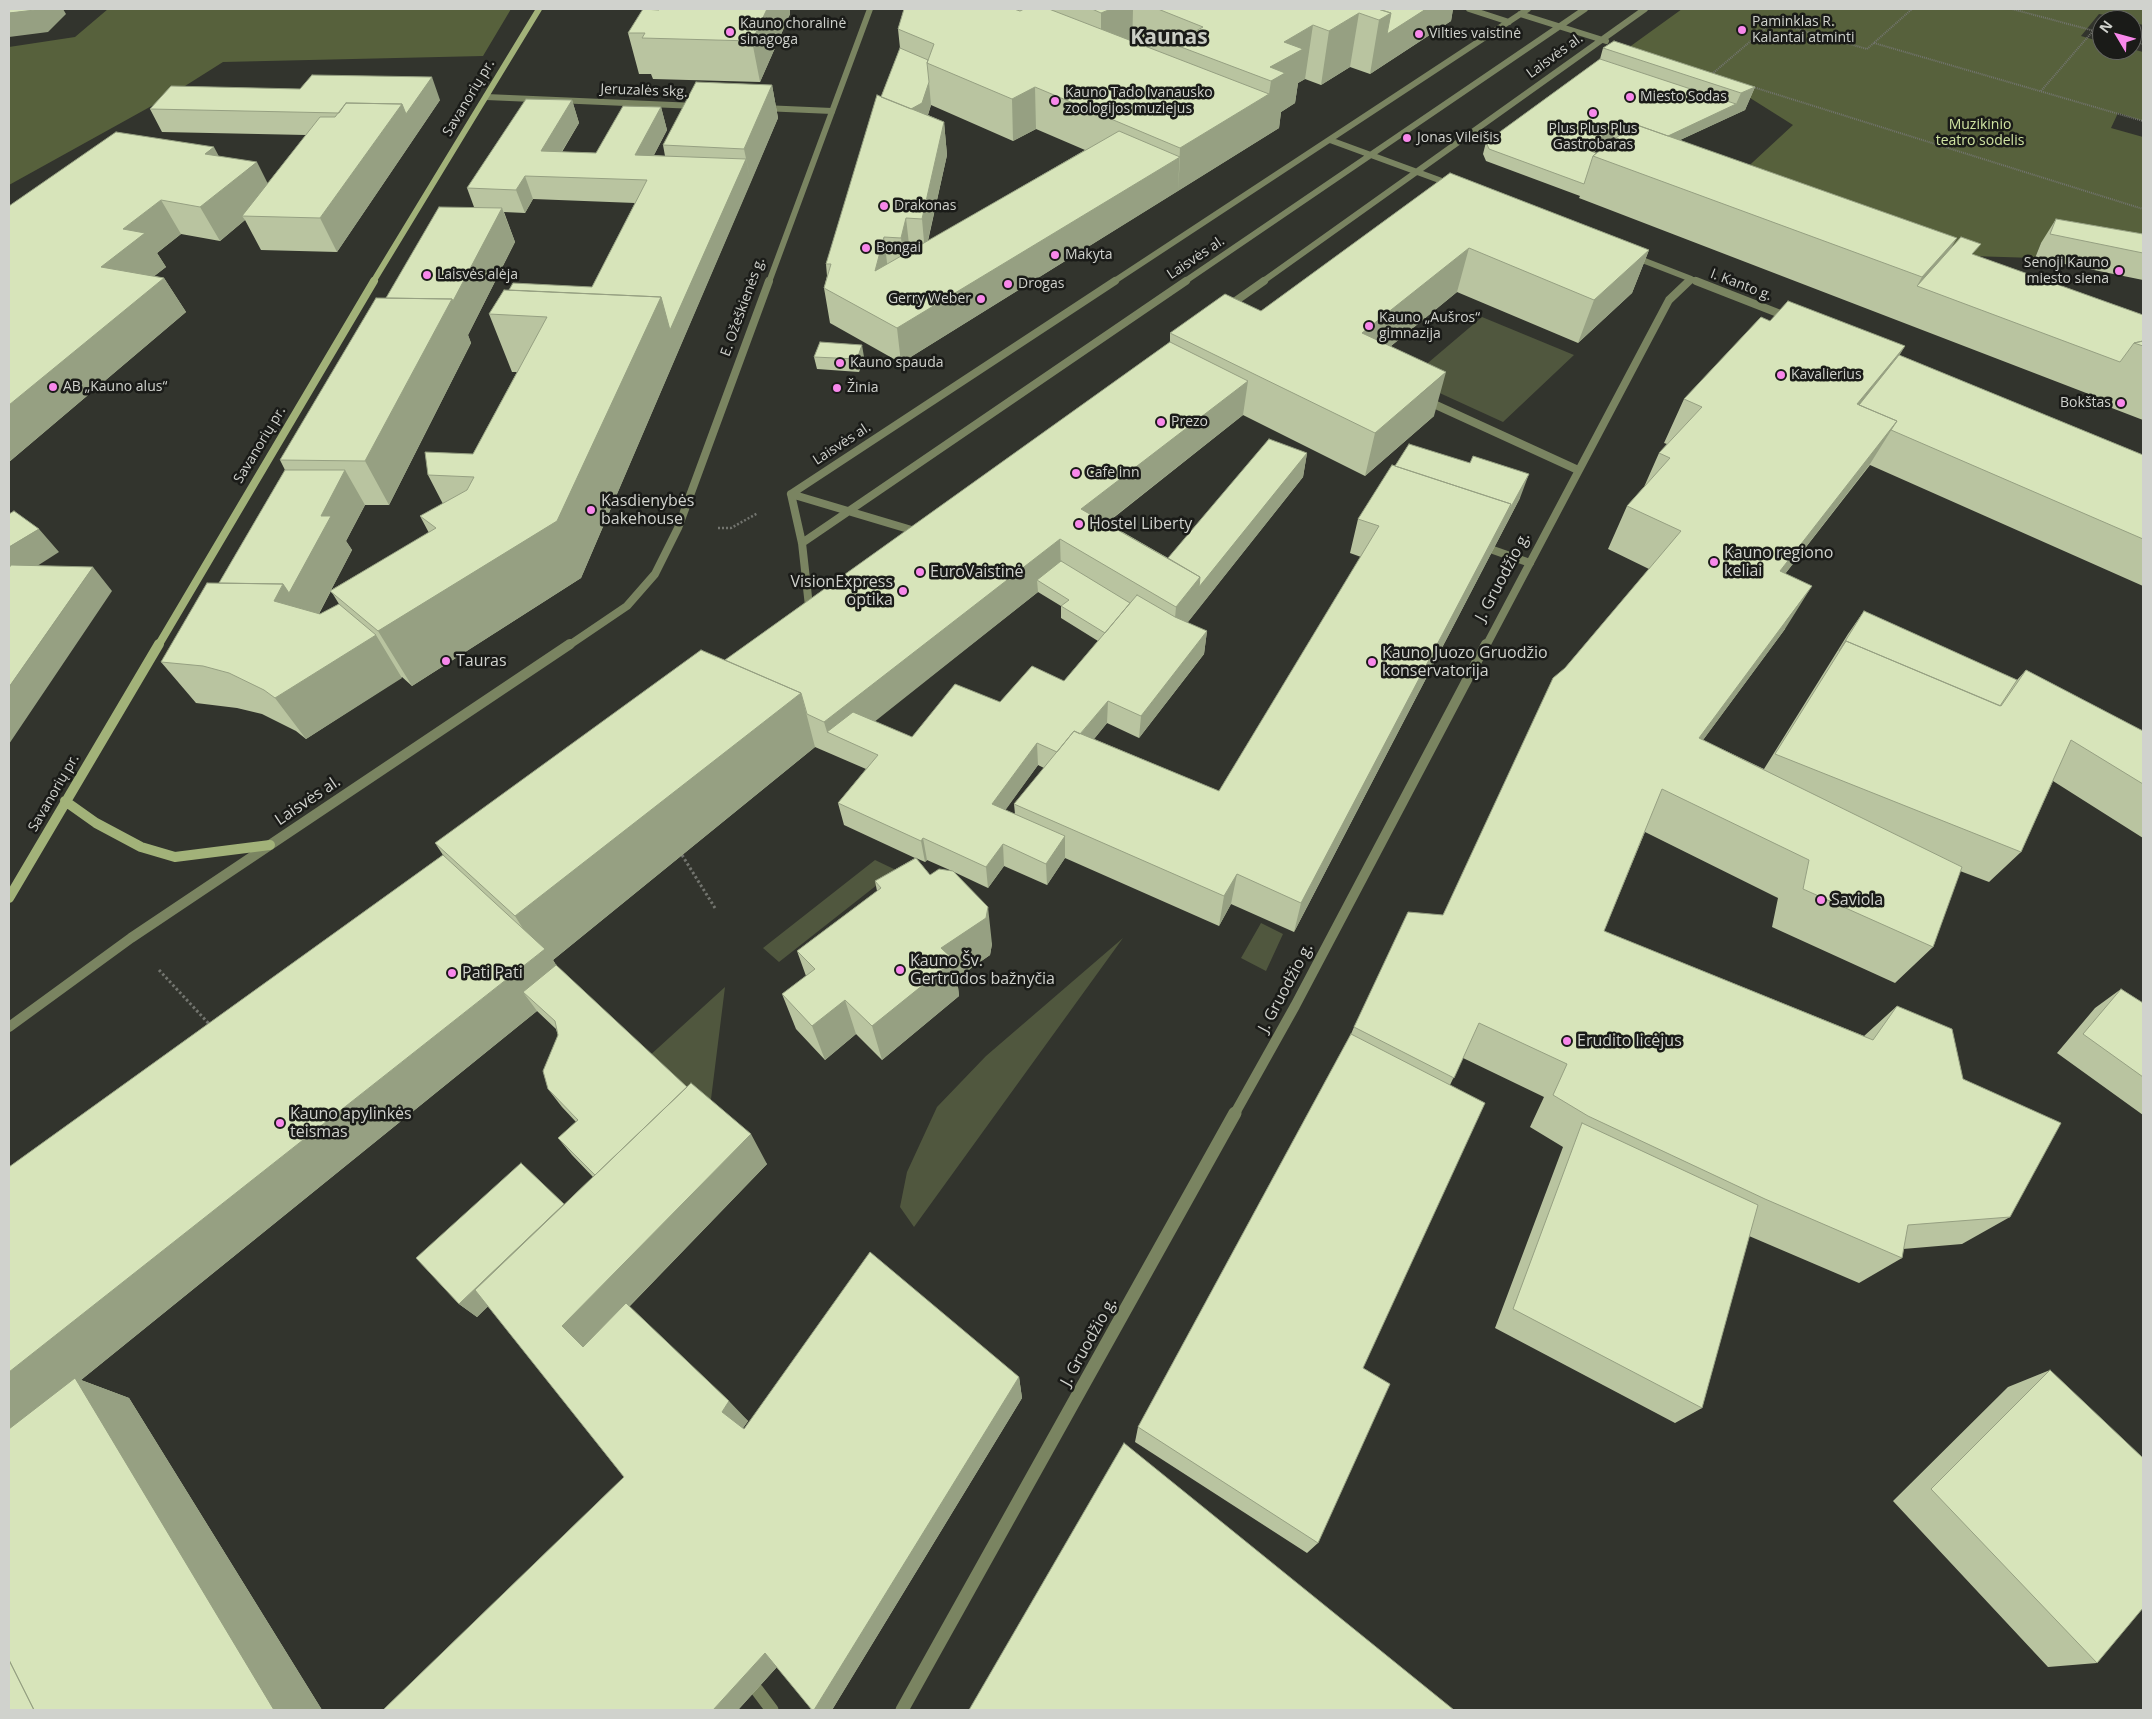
<!DOCTYPE html>
<html>
<head>
<meta charset="utf-8">
<style>
	body { margin:0 }
	#map { position:relative; width:2152px; height:1719px; overflow:hidden; background:#32342d; font-family:"Open Sans",sans-serif }
	canvas { display:block }
	.frame { position:absolute; inset:0; border:10px solid #d0d2cd; pointer-events:none }
	.north { position:absolute; left:2092px; top:10px; width:50px; height:50px; box-sizing:border-box; background:#1a1b18; border:1px solid #636460; border-radius:50%; rotate:307deg; font-size:14px; font-weight:700; line-height:20px; text-align:center; color:#d0d2cd }
	.north::after { content:''; display:block; margin:auto; width:18px; height:22px; background:#f888eb; clip-path:polygon(50% 0,100% 100%,50% 72%,0 100%) }
</style>
</head>
<body>
<div id="map">
<canvas width="2152" height="1719"></canvas>
<div class="frame"></div>
<div class="north">N</div>
</div>
<script>
const ctx = document.querySelector('canvas').getContext('2d');
ctx.lineJoin = 'round';
function fill(path, color) {
  ctx.fillStyle = color;
  ctx.fill(path, 'evenodd');
}
function toPath(rows) {
  const path = new Path2D();
  for (const r of rows) {
    path.moveTo(r[0], r[1]);
    for (let i = 2; i < r.length; i += 2) path.lineTo(r[i], r[i + 1]);
  }
  return path;
}
function stroke(path, color, width, dash) {
  ctx.strokeStyle = color;
  ctx.lineWidth = width;
  ctx.lineCap = dash ? 'butt' : 'round';
  ctx.setLineDash(dash || []);
  ctx.stroke(path);
}
function label(font, color, halo, rows, align = 'center') {
  ctx.font = font + ' "Open Sans",sans-serif';
  ctx.lineWidth = 5;
  ctx.setLineDash([]);
  ctx.textBaseline = 'middle';
  ctx.strokeStyle = halo;
  ctx.fillStyle = color;
  for (const [text, x, y, turn = 0] of rows) {
    ctx.save();
    ctx.translate(x, y);
    ctx.rotate((+turn || 0) * Math.PI / 180);
    ctx.textAlign = isNaN(turn) ? turn : align;
    if (halo) ctx.strokeText(text, 0, 0);
    ctx.fillText(text, 0, 0);
    ctx.restore();
  }
}
fill(toPath([
	[1482,317,1574,355,1503,422,1409,379],
	[875,860,896,870,779,962,763,948],
	[1261,923,1283,934,1266,971,1241,958],
	[1123,938,914,1227,900,1207,907,1172,937,1107,986,1056],
	[725,987,709,1115,647,1058]
]), '#50573e');
fill(toPath([
	[108,9,511,9,483,56,223,62,166,98,9,185,9,47,75,37],
	[1682,9,2143,9,2143,25,2132,22,2132,20,2099,14,2081,36,2102,42,2102,50,2132,49,2143,52,2143,121,2118,113,2111,128,2143,137,2143,261,2041,243,2035,258,1907,254,1726,187,1793,125,1712,74,1628,48]
]), '#57613c');
stroke(toPath([
	[2012,9,2102,33],
	[2132,41,2143,44],
	[1874,43,2143,121],
	[1712,74,1773,22,1867,49,1912,9],
	[1753,87,2143,209],
	[2041,91,2093,31]
]), '#73756f', 2, [1, 1]);
stroke(toPath([
	[718,528,731,528,758,513]
]), '#73756f', 2.5, [2, 2]);
stroke(toPath([
	[682,855,715,908],
	[159,970,211,1026]
]), '#73756f', 3, [2.5, 2.5]);
stroke(toPath([
	[1425,400,1578,470],
	[1493,550,1530,563]
]), '#7a8461', 8);
stroke(toPath([
	[757,1690,772,1710]
]), '#7a8461', 13);
stroke(toPath([
	[1469,9,1509,22],
	[1520,14,1606,41],
	[1330,140,1450,184],
	[1113,282,1528,9],
	[1184,282,1585,9],
	[1262,282,1645,9]
]), '#7a8461', 6);
stroke(toPath([
	[1227,307,1264,281],
	[791,494,1115,281],
	[791,494,915,531],
	[791,494,802,543,809,606],
	[802,543,1186,281]
]), '#7a8461', 8);
stroke(toPath([
	[486,97,696,106],
	[763,108,832,111],
	[1632,256,1699,282],
	[1688,282,1691,279]
]), '#7a8461', 6);
stroke(toPath([
	[1696,281,1788,317],
	[1486,646,1669,300,1689,281]
]), '#7a8461', 8);
stroke(toPath([
	[1234,1115,1295,1006,1486,644]
]), '#7a8461', 10);
stroke(toPath([
	[902,1710,1235,1113]
]), '#7a8461', 13);
stroke(toPath([
	[769,282,870,9]
]), '#7a8461', 6);
stroke(toPath([
	[568,646,627,606,655,574,678,528,769,281]
]), '#7a8461', 8);
stroke(toPath([
	[9,1027,131,938,570,644]
]), '#7a8461', 10);
stroke(toPath([
	[373,282,539,9]
]), '#a2b279', 6);
stroke(toPath([
	[158,646,374,281]
]), '#a2b279', 8);
stroke(toPath([
	[65,801,96,823,141,847,175,857,270,845],
	[9,898,159,644]
]), '#a2b279', 10);
fill(toPath([
	[659,9,790,9,790,14,760,82,653,79,651,74,639,74,628,33],
	[904,9,1453,9,1451,21,1370,74,1350,67,1321,85,1305,79,1298,83,1295,103,1281,112,1279,128,901,363,830,323,824,288,827,276,826,264,881,97,900,48,898,29],
	[931,105,1013,141,1036,129,1085,150,928,241,947,155,944,122,928,115],
	[1603,48,1755,87,1745,110,1680,140,1951,248,1974,255,2143,315,2143,420,2091,400,2094,396,1579,198,1580,196,1486,161,1483,154,1486,142,1600,59],
	[1613,137,1616,138,1596,153,1594,152],
	[772,85,778,118,581,578,412,686,402,677,306,739,296,731,262,714,237,708,196,703,161,662,219,583,285,470,280,460,386,298,474,207,467,188,572,100,579,123,562,152,596,153,661,107,667,130,654,155,665,156,663,145],
	[533,199,635,203,592,287,489,314,512,372,517,372,473,454,428,475,443,504,420,516,429,533,331,590,352,550,346,541,365,505,389,505,471,343,468,335,515,242,504,212,525,213],
	[331,591,339,604,320,614,319,614],
	[440,100,337,252,261,250,245,220,220,241,181,234,157,253,166,267,154,276,164,278,186,312,9,462,9,206,219,156,268,183,306,135,162,132,150,109],
	[1450,173,1649,250,1632,293,1578,343,1457,292,1391,346,1434,416,1365,476,1243,415,1107,523,1168,558,1307,453,1303,477,1187,623,1207,631,1204,654,1139,738,1107,723,1094,739,1219,791,1361,557,1350,553,1358,519,1520,498,1294,932,1231,904,1219,926,1065,858,1047,885,1004,866,988,888,954,872,992,944,990,955,957,978,959,996,882,1060,856,1034,825,1060,796,1029,782,994,806,976,797,951,877,891,875,881,915,858,844,825,838,803,866,769,815,747,553,960,556,965,767,1164,629,1307,748,1421,743,1428,744,1429,1019,1377,1022,1398,832,1710,812,1710,777,1667,738,1710,383,1710,624,1477,488,1306,477,1317,459,1304,593,1177,572,1155,558,1138,576,1122,562,1107,548,1089,558,1035,556,1029,537,1011,81,1380,129,1398,322,1710,9,1710,9,1167,443,855,435,843,725,660,1170,342,1170,333,1261,311],
	[1038,592,1061,606,1061,618,1098,641,1064,681,1000,702,912,737,874,721],
	[1038,765,1044,768,1014,804,1015,814,1005,810],
	[916,858,925,862,927,860,952,871,930,875],
	[2056,219,2143,234,2143,280,2035,258,2041,243],
	[1770,321,1905,346,1899,355,2143,455,2143,586,1870,465,1785,574,1785,629,1703,740,1764,769,1848,634,1864,611,2017,680,2026,670,2143,731,2143,838,2053,781,2021,852,1989,882,1960,871,1933,947,1895,983,1772,927,1778,898,1645,832,1604,931,1864,1036,1897,1006,1963,1079,2010,1217,1962,1244,1903,1249,1902,1258,1859,1283,1749,1236,1702,1408,1675,1423,1495,1328,1563,1147,1530,1127,1544,1097,1463,1058,1450,1085,1363,1368,1318,1543,1307,1553,1135,1442,1138,1427,1351,1034,1354,1027,1443,915,1565,668,1649,569,1608,549,1627,506,1644,487,1659,453,1667,444,1664,443,1684,399],
	[814,357,864,357,859,372,817,369],
	[2121,989,2143,1003,2143,1115,2057,1053,2095,1008],
	[2050,1370,2097,1663,2048,1667,1893,1501,2008,1387]
]), '#b9c4a0');
fill(toPath([
	[36,9,63,9,66,14,48,32,9,37,9,13],
	[767,9,790,9,790,14,760,82,752,41],
	[1111,9,1133,9,1132,52,1101,66,1101,13],
	[1426,9,1453,9,1451,21,1370,74,1379,20,1391,13],
	[1359,13,1350,67,1321,85,1329,31],
	[1313,25,1305,79,1298,83,1295,103,1281,112,1279,128,1178,191,1180,148,1269,94,1271,81,1270,67,1284,42],
	[432,77,440,100,337,252,320,218,402,104],
	[929,82,931,105,924,126,900,114],
	[772,85,778,118,751,182,744,149],
	[1035,87,1036,129,1013,141,1012,99],
	[1755,87,1745,110,1654,152,1658,140,1736,104,1741,93],
	[572,100,579,123,548,174,541,151],
	[661,107,667,130,642,178,635,155],
	[944,122,947,155,925,253,922,219],
	[1617,125,1613,137,1582,161,1586,149],
	[214,147,232,181,205,154],
	[1180,157,1178,191,901,363,897,328],
	[746,159,751,182,581,578,412,686,378,631,661,297],
	[257,162,274,196,242,216,245,220,220,241,200,207],
	[525,176,533,199,525,213,516,190],
	[161,200,181,234,157,253,166,267,123,301,101,267,123,229],
	[502,208,515,242,468,335,471,343,389,505,365,461,452,299],
	[906,218,910,253,905,272,901,238],
	[884,237,888,271,875,271],
	[1957,238,1932,281,1917,286,1922,277],
	[1469,248,1457,292,1353,377,1362,333],
	[1649,250,1632,293,1578,343,1594,300],
	[164,278,186,312,9,462,9,405],
	[862,345,864,357,859,372,857,359],
	[1905,346,1879,390,1858,416,1857,404],
	[1446,372,1434,416,1365,476,1375,433],
	[1248,381,1243,415,1081,543,1081,509],
	[1897,421,1870,464,1754,614,1780,571],
	[1307,453,1303,477,1173,641,1176,607,1200,577],
	[345,470,365,505,346,541,352,550,303,644,274,601],
	[1529,474,1520,498,1294,932,1301,903,1511,504],
	[39,529,59,552,9,584,9,547],
	[1060,539,1061,573,1037,580,1038,592,849,742,827,732,824,722],
	[93,567,112,591,9,744,9,687],
	[1812,586,1785,629,1675,778,1699,738],
	[1207,631,1204,654,1139,738,1141,716],
	[376,635,402,678,306,739,275,698],
	[801,693,815,747,553,960,569,985,523,992,537,1011,81,1380,129,1398,322,1710,274,1710,9,1439,9,1372,539,954,515,916],
	[1108,701,1107,723,1063,777,1063,755],
	[1037,743,1038,765,994,826,992,804],
	[1065,836,1065,858,1047,885,1046,864],
	[923,838,927,860,925,862,921,841],
	[1003,844,1004,866,988,888,986,867],
	[1237,874,1231,904,1219,926,1224,896],
	[988,907,992,944,990,955,957,978,959,996,882,1060,872,1026,941,948],
	[845,1000,856,1034,825,1060,812,1026],
	[751,1134,767,1164,589,1348,583,1347,562,1326],
	[565,1205,579,1220,477,1317,459,1304],
	[1019,1377,1022,1398,832,1710,814,1710],
	[729,1401,748,1421,741,1431,722,1412],
	[765,1653,784,1659,738,1710,713,1710]
]), '#96a082');
const building = toPath([
	[9,9,36,9,35,10,9,13,9,9],
	[643,9,659,10,659,9,767,9,752,41,642,38,645,33,628,33,643,9],
	[904,9,1014,9,1020,11,1024,9,1049,9,1269,94,1180,148,1035,87,1012,99,927,63,934,44,898,29,904,9],
	[1092,9,1111,9,1101,13,1092,9],
	[1158,9,1378,9,1391,13,1379,20,1359,13,1329,31,1313,25,1284,42,1303,49,1270,67,1285,73,1271,81,1173,44,1203,27,1158,9],
	[1378,9,1426,9,1387,34,1391,13,1378,9],
	[1614,41,1755,87,1741,93,1603,48,1614,41],
	[900,48,928,60,927,63,929,82,922,103,911,109,881,97,900,48],
	[1600,59,1736,104,1668,136,1634,124,1628,129,1617,125,1586,149,1596,153,1593,156,1584,184,1489,149,1486,142,1600,59],
	[312,75,432,77,406,114,402,104,346,103,339,113,150,109,171,86,300,89,312,75],
	[696,82,772,85,744,149,663,145,696,82],
	[877,95,944,122,922,219,906,218,901,238,884,237,875,271,1119,131,1180,157,897,328,824,288,831,264,826,264,877,95],
	[526,99,572,100,541,151,596,153,623,106,661,107,635,155,746,159,670,330,661,297,509,290,513,283,592,287,647,180,525,176,516,190,467,188,526,99],
	[346,103,402,104,320,218,242,216,320,117,335,117,346,103],
	[1634,124,1957,238,1922,277,1593,156,1634,124],
	[116,132,214,147,205,154,257,162,200,207,161,200,123,229,145,233,101,267,164,278,9,405,9,206,116,132],
	[1450,173,1649,250,1594,300,1469,248,1362,333,1446,372,1375,433,1170,333,1225,294,1261,311,1450,173],
	[439,207,502,208,453,301,452,299,386,298,439,207],
	[2056,219,2143,234,2143,253,2050,234,2056,219],
	[1961,237,1981,244,1972,254,2143,315,2143,341,2134,343,2120,362,1917,286,1961,237],
	[504,290,661,297,557,521,378,631,330,591,436,528,420,516,467,490,474,477,428,475,425,452,473,454,547,317,489,314,504,290],
	[376,298,452,299,365,461,280,460,376,298],
	[1788,301,1905,346,1857,404,1897,421,1780,571,1812,586,1699,738,1962,867,1933,947,1803,889,1809,860,1662,789,1604,931,1873,1040,1897,1006,1952,1029,1963,1079,2061,1123,2010,1217,1908,1225,1902,1258,1765,1199,1588,1116,1553,1095,1567,1064,1479,1023,1454,1078,1354,1027,1408,912,1443,915,1553,678,1565,668,1681,531,1627,506,1670,458,1659,453,1702,407,1684,399,1761,317,1770,321,1788,301],
	[2143,341,2143,346,2134,343,2143,341],
	[820,342,862,345,857,359,814,357,820,342],
	[1170,342,1248,381,1081,509,1200,577,1176,607,1060,539,824,722,807,714,801,693,725,660,1170,342],
	[1899,355,2143,455,2143,539,1891,430,1897,421,1859,405,1899,355],
	[1269,439,1307,453,1199,587,1200,577,1168,558,1269,439],
	[1409,444,1470,463,1473,456,1529,474,1507,514,1511,504,1395,466,1409,444],
	[1392,465,1511,504,1301,903,1237,874,1224,896,1014,804,1074,731,1219,791,1379,526,1358,519,1392,465],
	[285,470,345,470,321,516,331,516,289,593,283,584,219,583,285,470],
	[14,511,39,529,9,547,9,514,14,511],
	[1061,561,1130,603,1105,633,1061,606,1069,600,1037,580,1061,561],
	[11,565,93,567,9,687,9,568,11,565],
	[207,583,283,584,274,601,320,614,339,604,376,635,275,698,264,690,229,673,203,666,161,662,207,583],
	[1137,595,1175,617,1207,631,1141,716,1108,701,1080,734,1074,731,1057,752,1037,743,992,804,1065,836,1046,864,1003,844,986,867,923,838,921,841,838,803,878,755,827,732,853,712,912,737,955,684,1000,702,1032,666,1064,681,1137,595],
	[1864,611,2017,680,2000,706,1846,641,1839,651,1864,611],
	[1846,641,2001,706,2026,670,2143,731,2143,784,2071,740,2021,852,1775,754,1846,641],
	[701,650,801,693,515,916,435,843,701,650],
	[443,855,545,949,9,1372,9,1167,443,855],
	[916,858,930,875,939,869,953,871,988,907,986,918,941,948,954,960,872,1026,845,1000,812,1026,782,994,815,969,797,951,881,888,875,881,916,858],
	[556,965,687,1087,595,1175,558,1138,578,1120,548,1089,543,1071,558,1035,555,1021,523,992,556,965],
	[2121,989,2143,1003,2143,1077,2083,1034,2121,989],
	[1351,1034,1485,1103,1363,1368,1390,1384,1318,1543,1138,1427,1351,1034],
	[691,1083,751,1134,562,1326,583,1347,626,1303,729,1401,722,1412,744,1429,870,1252,1019,1377,814,1710,812,1710,765,1653,713,1710,383,1710,624,1477,475,1290,691,1083],
	[1582,1123,1758,1205,1702,1408,1513,1309,1582,1123],
	[521,1163,564,1204,459,1304,416,1258,521,1163],
	[2050,1370,2143,1458,2143,1608,2097,1663,1931,1489,2050,1370],
	[75,1378,274,1710,34,1710,9,1660,9,1429,75,1378],
	[1124,1443,1454,1710,969,1710,1124,1443],
	[9,1660,34,1710,9,1710,9,1660]
]);
fill(building, '#d7e4ba');
stroke(building, '#96a082', 1);
for (const [x, y, r, color] of [
	[1742,30,5,"#f888eb"],
	[730,32,5,"#f888eb"],
	[1419,34,5,"#f888eb"],
	[1630,97,5,"#f888eb"],
	[1055,101,5,"#f888eb"],
	[1593,113,5,"#f888eb"],
	[1407,138,5,"#f888eb"],
	[884,206,5,"#f888eb"],
	[866,248,5,"#f888eb"],
	[1055,255,5,"#f888eb"],
	[2119,271,5,"#f888eb"],
	[427,275,5,"#f888eb"],
	[1008,284,5,"#f888eb"],
	[981,299,5,"#f888eb"],
	[1369,326,5,"#f888eb"],
	[840,363,5,"#f888eb"],
	[1781,375,5,"#f888eb"],
	[53,387,5,"#f888eb"],
	[837,388,5,"#f888eb"],
	[2121,403,5,"#f888eb"],
	[1161,422,5,"#f888eb"],
	[1076,473,5,"#f888eb"],
	[591,510,5,"#f888eb"],
	[1079,524,5,"#f888eb"],
	[1714,562,5,"#f888eb"],
	[920,572,5,"#f888eb"],
	[903,591,5,"#f888eb"],
	[446,661,5,"#f888eb"],
	[1372,662,5,"#f888eb"],
	[1821,900,5,"#f888eb"],
	[900,970,5,"#f888eb"],
	[452,973,5,"#f888eb"],
	[1567,1041,5,"#f888eb"],
	[280,1123,5,"#f888eb"]
]) {
  const dot = new Path2D();
  dot.arc(x, y, r, 0, 2 * Math.PI);
  ctx.fillStyle = color;
  ctx.fill(dot);
  stroke(dot, '#1a1b18', 2);
}
label('14px', '#d0d2cd', '#1a1b18', [
	["Paminklas R.",1752,22],
	["Kalantai atminti",1752,38],
	["Kauno choralinė",740,24],
	["sinagoga",740,40],
	["Vilties vaistinė",1429,34],
	["Kauno Tado Ivanausko",1065,93],
	["zoologijos muziejus",1065,109],
	["Miesto Sodas",1640,97],
	["Plus Plus Plus",1593,129,"center"],
	["Gastrobaras",1593,145,"center"],
	["Jonas Vileišis",1417,138],
	["Drakonas",894,206],
	["Bongai",876,248],
	["Makyta",1065,255],
	["Senoji Kauno",2109,263,"right"],
	["miesto siena",2109,279,"right"],
	["Laisvės alėja",437,275],
	["Drogas",1018,284],
	["Gerry Weber",971,299,"right"],
	["Kauno „Aušros“",1379,318],
	["gimnazija",1379,334],
	["Kauno spauda",850,363],
	["Kavalierius",1791,375],
	["AB „Kauno alus“",63,387],
	["Žinia",847,388],
	["Bokštas",2111,403,"right"],
	["Prezo",1171,422],
	["Cafe inn",1086,473]
], 'left');
label('14px', '#d0d2cd', '#1a1b18', [
	["Laisvės al.",1555,56,-36],
	["Jeruzalės skg.",644,91,2],
	["Savanorių pr.",469,98,-59],
	["Laisvės al.",1196,258,-34],
	["I. Kanto g.",1741,285,21],
	["E. Ožeškienės g.",743,307,-70],
	["Laisvės al.",842,444,-33],
	["Savanorių pr.",260,445,-59],
	["Savanorių pr.",54,793,-60]
]);
label('14px', '#d0e4a2', '#1a1b18', [
	["Muzikinio",1980,125],
	["teatro sodelis",1980,141]
]);
label('16px', '#d0d2cd', '#1a1b18', [
	["Kasdienybės",601,501],
	["bakehouse",601,519],
	["Hostel Liberty",1089,524],
	["Kauno regiono",1724,553],
	["keliai",1724,571],
	["EuroVaistinė",930,572],
	["VisionExpress",893,582,"right"],
	["optika",893,600,"right"],
	["Kauno Juozo Gruodžio",1382,653],
	["konservatorija",1382,671],
	["Tauras",456,661],
	["Saviola",1831,900],
	["Kauno Šv.",910,961],
	["Gertrūdos bažnyčia",910,979],
	["Pati Pati",462,973],
	["Erudito licėjus",1577,1041],
	["Kauno apylinkės",290,1114],
	["teismas",290,1132]
], 'left');
label('16px', '#d0d2cd', '#1a1b18', [
	["J. Gruodžio g.",1503,577,-62],
	["Laisvės al.",308,801,-34],
	["J. Gruodžio g.",1286,988,-62],
	["J. Gruodžio g.",1089,1342,-61]
]);
label('bold 21px', '#cbcec5', '#1a1b18', [
	["Kaunas",1169,38]
]);
</script>
</body>
</html>
